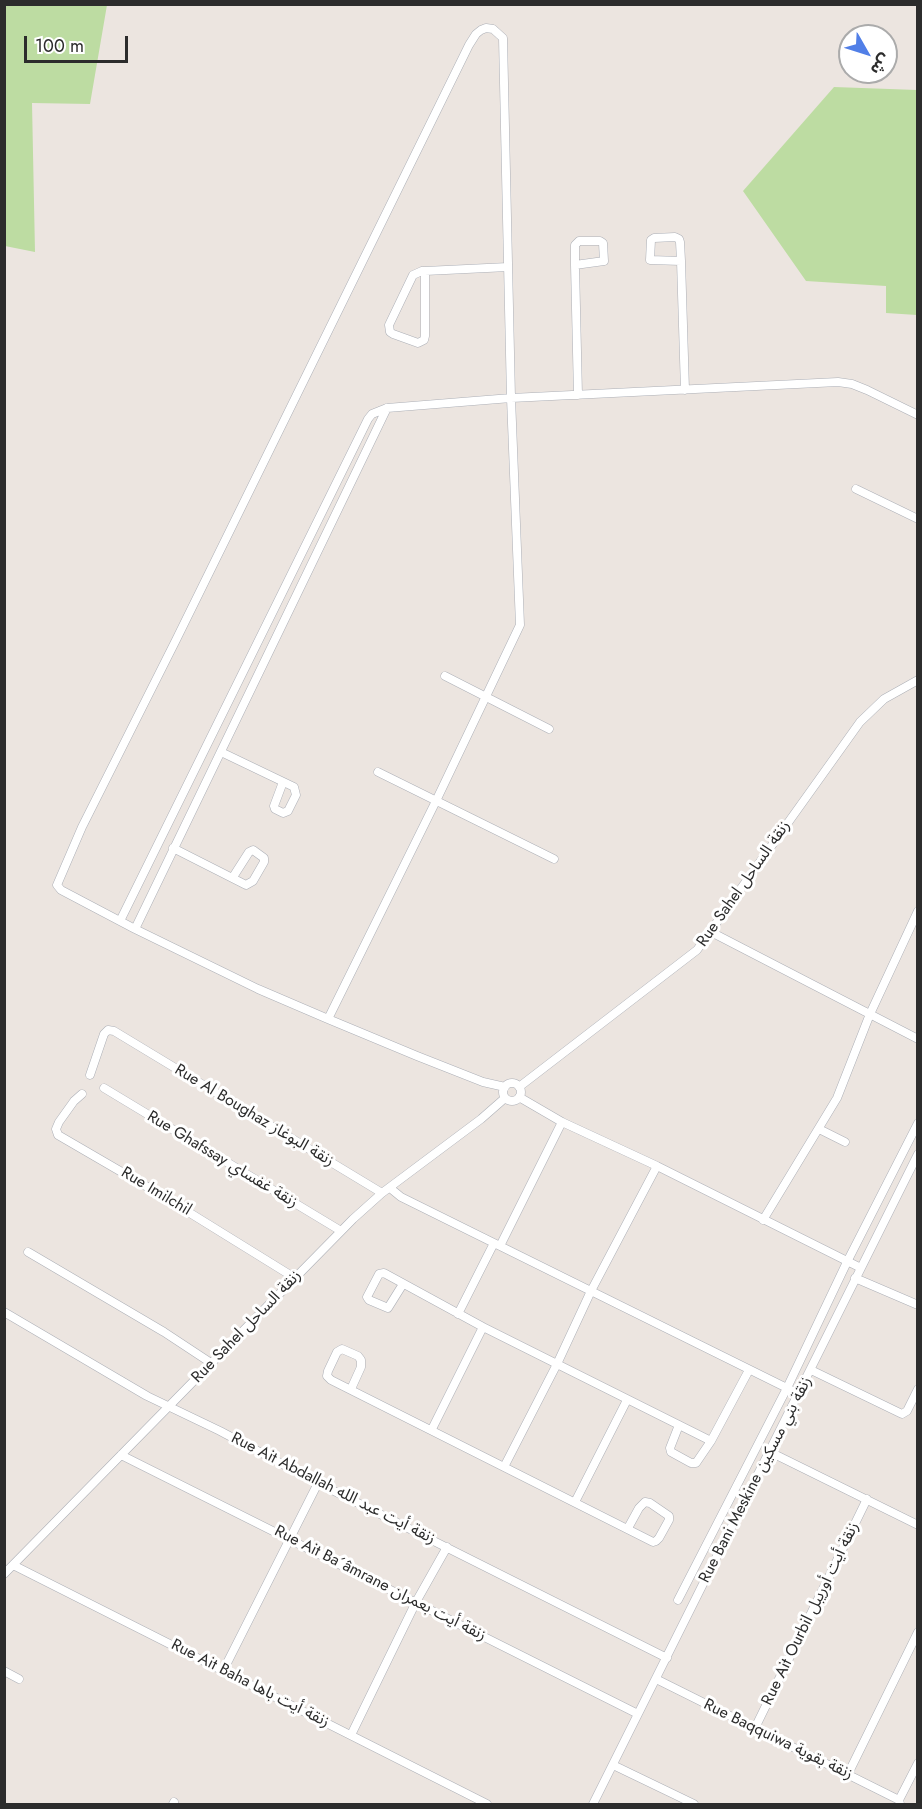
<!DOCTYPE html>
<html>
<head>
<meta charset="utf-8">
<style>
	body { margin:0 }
	#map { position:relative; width:922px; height:1809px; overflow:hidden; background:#ece5e0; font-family:Jost,"Noto Sans Arabic",sans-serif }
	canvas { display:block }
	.frame { position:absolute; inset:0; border:6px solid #2c2c2c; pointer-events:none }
	.north { position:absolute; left:838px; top:24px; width:60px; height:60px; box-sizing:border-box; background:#fff; border:2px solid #ababab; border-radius:50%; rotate:129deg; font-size:16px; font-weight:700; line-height:24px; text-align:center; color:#2c2c2c }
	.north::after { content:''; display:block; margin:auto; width:21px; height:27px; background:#517fe7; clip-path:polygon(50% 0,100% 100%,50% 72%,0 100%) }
	.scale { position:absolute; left:24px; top:36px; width:104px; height:27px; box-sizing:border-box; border:3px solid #2c2c2c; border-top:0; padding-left:8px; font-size:18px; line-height:21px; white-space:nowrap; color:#2c2c2c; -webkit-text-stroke:4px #fff; paint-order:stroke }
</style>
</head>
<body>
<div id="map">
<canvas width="922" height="1809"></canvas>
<div class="frame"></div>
<div class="north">ش</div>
<div class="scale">100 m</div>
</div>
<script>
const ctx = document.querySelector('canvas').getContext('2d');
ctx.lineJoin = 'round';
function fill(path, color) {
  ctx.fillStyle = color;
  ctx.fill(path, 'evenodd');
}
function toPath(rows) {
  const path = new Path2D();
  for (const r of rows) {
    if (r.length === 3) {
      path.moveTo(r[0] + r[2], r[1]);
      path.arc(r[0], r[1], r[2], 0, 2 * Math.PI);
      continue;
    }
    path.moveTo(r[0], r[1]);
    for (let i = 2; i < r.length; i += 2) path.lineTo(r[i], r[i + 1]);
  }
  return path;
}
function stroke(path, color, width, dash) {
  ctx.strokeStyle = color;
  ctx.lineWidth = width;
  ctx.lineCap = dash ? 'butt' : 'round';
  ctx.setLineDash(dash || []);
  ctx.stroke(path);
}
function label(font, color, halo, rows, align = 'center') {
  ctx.font = font + ' Jost,"Noto Sans Arabic",sans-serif';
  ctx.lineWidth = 6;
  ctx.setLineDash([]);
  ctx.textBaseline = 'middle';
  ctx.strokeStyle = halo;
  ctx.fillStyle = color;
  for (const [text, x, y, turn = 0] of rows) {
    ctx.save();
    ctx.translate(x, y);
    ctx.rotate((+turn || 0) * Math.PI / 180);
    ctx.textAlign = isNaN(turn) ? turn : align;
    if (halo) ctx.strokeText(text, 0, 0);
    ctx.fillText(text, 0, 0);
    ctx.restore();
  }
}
fill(toPath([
	[4,5,107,5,90,104,32,103,35,252,5,246],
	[834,87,917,90,917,315,886,313,886,286,806,281,743,191]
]), '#bddca2');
const street = toPath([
	[681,261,650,260,651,240,654,238,675,237,679,239,680,242,681,261,685,390],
	[575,265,604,261,603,243,600,241,579,241,575,245,575,265,578,395],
	[422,271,425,271,425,336,424,340,418,343,393,334,390,332,389,325,413,275,422,271],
	[425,271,508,267],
	[856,489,918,519],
	[445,676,549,729],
	[221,752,294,787,296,795,288,811,283,813,275,809,274,806,283,782],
	[378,772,554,859],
	[173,848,246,885,253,881,264,862,264,858,253,850,249,852,233,877],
	[120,921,368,419,372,414,387,408,511,398,838,382,852,384,867,390,918,415],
	[135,929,387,408],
	[711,932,918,1039],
	[328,1019,436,801,520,625,511,398,503,38,493,29,486,28,481,30,476,34,469,45,176,640,82,827,57,885,61,890,135,929,258,989,328,1019,417,1056,483,1082,505,1087],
	[90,1075,104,1034,108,1030,114,1031,382,1193],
	[512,1092,9],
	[519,1087,697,950,860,722,884,699,918,680],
	[104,1088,341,1231],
	[82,1094,74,1101,59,1122,56,1129,58,1135,156,1192,295,1278],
	[519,1097,562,1122,657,1166,861,1268],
	[819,1129,845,1142],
	[390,1188,401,1197,799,1394],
	[763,1220,837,1098,870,1014,918,911],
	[500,1246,562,1122],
	[28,1252,164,1332,211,1363],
	[855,1278,918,1305],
	[403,1284,388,1308,369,1300,367,1297,379,1274,384,1273,483,1327,711,1441],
	[4,1312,147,1396,220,1431,318,1483,667,1658],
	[458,1314,494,1243],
	[811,1370,902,1414,907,1411,918,1389],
	[351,1389,361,1367,361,1360,358,1356,342,1349,337,1352,328,1371,327,1376,331,1380,653,1542,656,1541,659,1538,669,1520,669,1516,650,1503,645,1502,639,1508,628,1528],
	[679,1425,670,1448,671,1452,691,1463,696,1463,711,1441,749,1370],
	[432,1429,483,1327],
	[770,1452,918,1525],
	[121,1455,638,1714],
	[504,1467,557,1364,591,1291,657,1166],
	[575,1502,627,1400],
	[13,1565,487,1804],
	[4,1574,353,1219,382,1193,481,1119,505,1098],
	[678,1600,787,1388,847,1262,918,1123],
	[4,1671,19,1679],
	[223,1671,318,1483],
	[656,1679,899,1800],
	[755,1728,867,1499],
	[351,1735,416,1602,447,1547],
	[613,1765,694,1804],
	[848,1774,918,1632],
	[173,1804,174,1802],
	[593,1804,918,1154],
	[900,1804,899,1800,918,1763]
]);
stroke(street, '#acafb6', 9);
stroke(street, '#fff', 8);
label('16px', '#2c2c2c', '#fff', [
	["Rue Sahel زنقة الساحل",744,884,-55],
	["Rue Al Boughaz زنقة البوغاز",254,1116,31],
	["Rue Ghafssay زنقة غفساي",222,1160,31],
	["Rue Imilchil",156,1192,31],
	["Rue Sahel زنقة الساحل",247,1327,-46],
	["Rue Bani Meskine زنقة بني مسكين",756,1480,-63],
	["Rue Ait Abdallah زنقة أيت عبد الله",333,1489,27],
	["Rue Ait Ba´âmrane زنقة أيت بعمران",380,1584,27],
	["Rue Ait Ourbil زنقة أيت أوريبل",811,1614,-64],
	["Rue Ait Baha زنقة أيت باها",250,1684,27],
	["Rue Baqquiwa زنقة بقوية",778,1740,26]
]);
</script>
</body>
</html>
